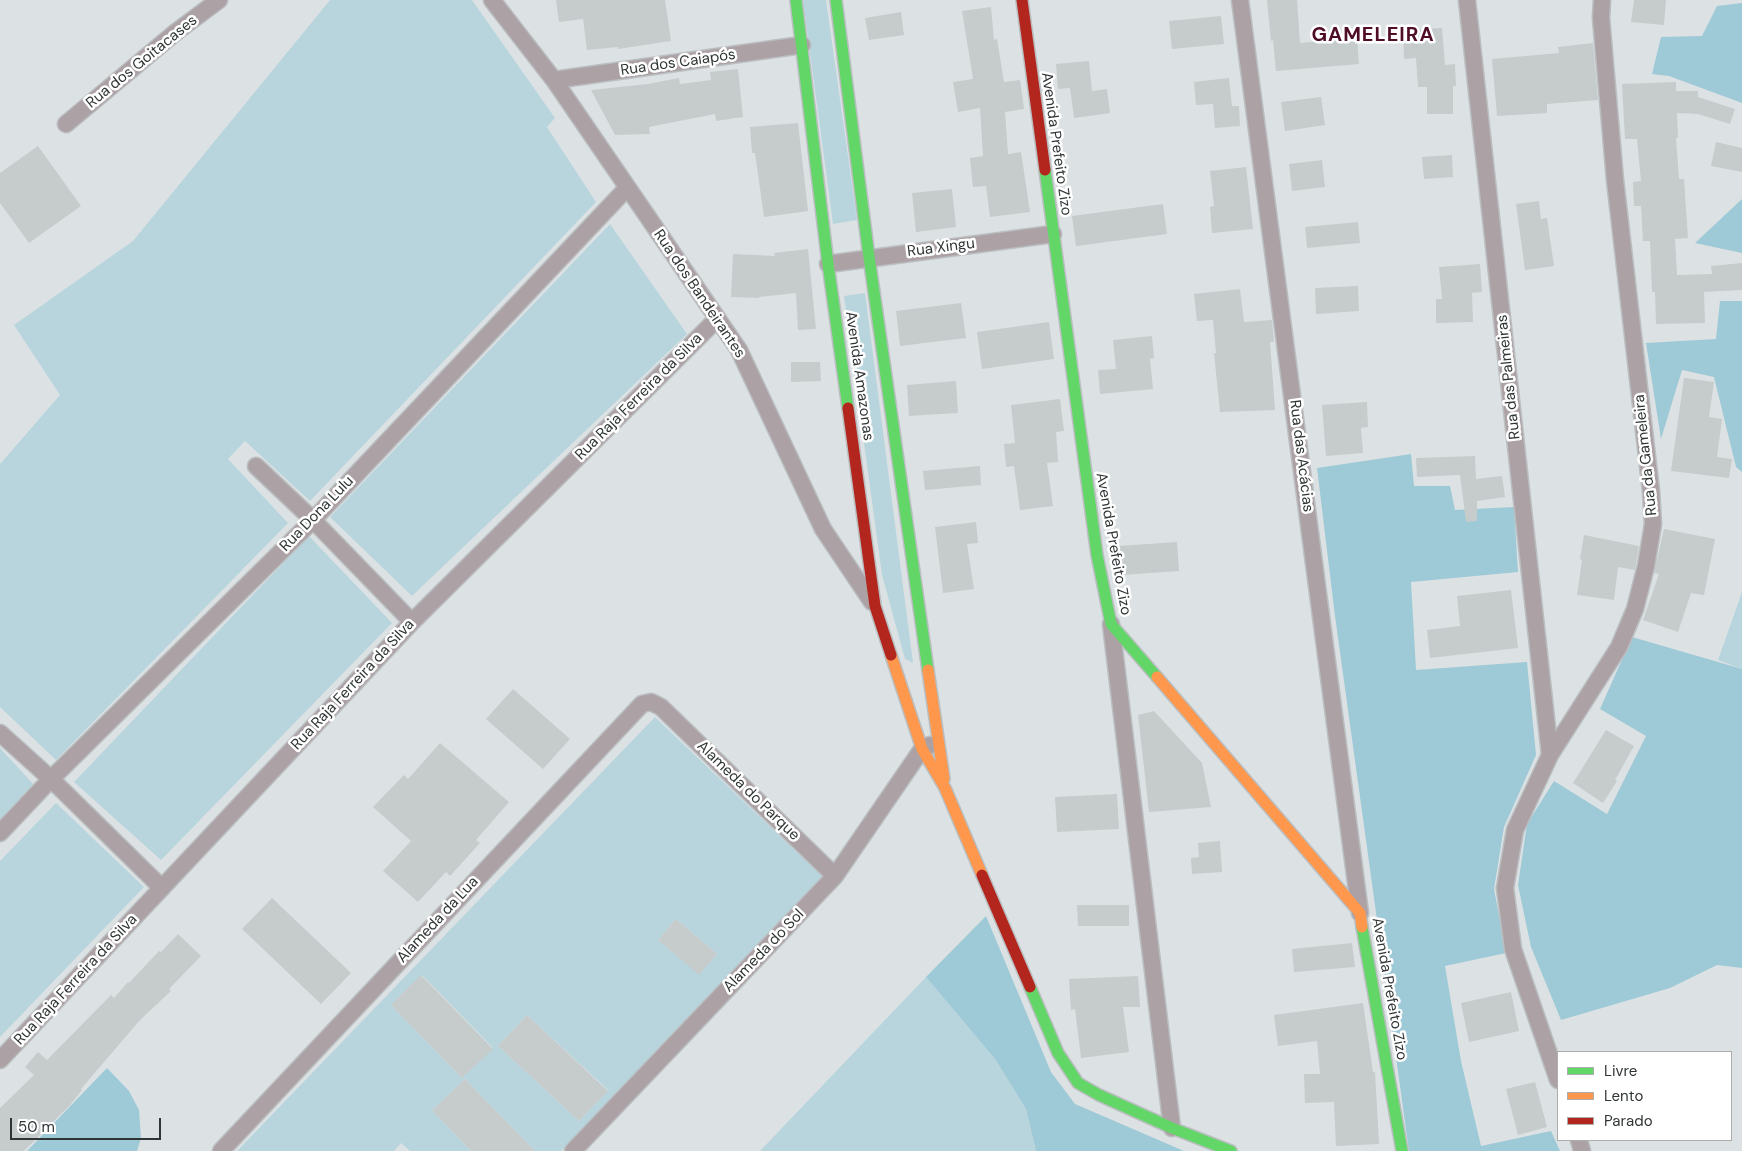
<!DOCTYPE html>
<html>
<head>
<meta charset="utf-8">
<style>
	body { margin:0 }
	#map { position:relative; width:1742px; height:1151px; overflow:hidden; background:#dce2e4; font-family:"DM Sans",sans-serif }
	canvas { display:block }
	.legend { position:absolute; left:1557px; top:1051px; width:175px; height:90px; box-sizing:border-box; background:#fff; border:1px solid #acaeae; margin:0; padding:6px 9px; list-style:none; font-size:15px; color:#2f3435 }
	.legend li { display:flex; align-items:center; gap:10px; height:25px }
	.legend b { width:25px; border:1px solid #acaeae }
	.scale { position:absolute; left:10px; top:1118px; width:151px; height:22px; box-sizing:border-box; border:2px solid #2f3435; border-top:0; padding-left:6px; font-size:15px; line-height:18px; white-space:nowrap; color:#2f3435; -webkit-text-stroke:4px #fff; paint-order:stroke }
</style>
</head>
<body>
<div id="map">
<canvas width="1742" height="1151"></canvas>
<ul class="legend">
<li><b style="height:6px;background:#63d668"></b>Livre</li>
<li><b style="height:6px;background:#ff974d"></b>Lento</li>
<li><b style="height:6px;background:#b3261e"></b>Parado</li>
</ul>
<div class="scale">50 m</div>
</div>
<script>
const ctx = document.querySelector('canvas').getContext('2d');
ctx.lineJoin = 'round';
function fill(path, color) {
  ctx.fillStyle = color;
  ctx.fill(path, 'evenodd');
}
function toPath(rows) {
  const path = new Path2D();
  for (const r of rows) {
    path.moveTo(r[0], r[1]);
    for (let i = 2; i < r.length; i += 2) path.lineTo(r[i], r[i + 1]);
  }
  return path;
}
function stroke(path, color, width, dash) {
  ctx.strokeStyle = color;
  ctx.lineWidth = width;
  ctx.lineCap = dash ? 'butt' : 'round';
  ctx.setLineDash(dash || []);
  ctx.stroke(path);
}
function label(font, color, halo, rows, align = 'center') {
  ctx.font = font + ' "DM Sans",sans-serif';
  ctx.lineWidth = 5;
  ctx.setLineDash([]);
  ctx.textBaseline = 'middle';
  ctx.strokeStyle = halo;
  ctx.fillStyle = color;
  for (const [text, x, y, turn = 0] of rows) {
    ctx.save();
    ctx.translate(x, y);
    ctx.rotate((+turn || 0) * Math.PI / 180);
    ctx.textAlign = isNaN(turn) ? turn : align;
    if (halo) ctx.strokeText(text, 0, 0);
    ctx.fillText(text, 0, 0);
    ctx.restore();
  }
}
fill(toPath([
	[330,0,472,0,555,118,547,127,596,202,310,501,245,441,228,459,288,523,56,760,0,707,0,464,60,395,14,325,133,241],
	[803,0,826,0,857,220,833,224],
	[610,224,687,334,412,596,330,517],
	[865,293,913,663,905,659,882,575,844,296],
	[309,536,392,623,161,860,74,782],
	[1742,592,1742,669,1718,660],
	[655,717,824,878,561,1151,535,1151,465,1079,432,1110,471,1151,410,1151,401,1143,394,1151,237,1151],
	[676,919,717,954,699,974,658,940],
	[422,975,493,1048,462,1078,391,1005],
	[527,1015,608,1090,579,1121,498,1046],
	[0,748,36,787,0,824],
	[56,803,144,887,0,1037,0,861],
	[926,977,995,1059,1026,1109,1036,1151,760,1151]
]), '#b8d5de');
fill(toPath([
	[1742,3,1742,103,1669,76,1652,74,1661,37,1702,36,1717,6],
	[1742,199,1742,253,1695,243],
	[1720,301,1742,301,1742,472,1736,467,1714,377,1682,370,1661,439,1646,343,1716,339],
	[1411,454,1414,486,1450,486,1455,510,1514,507,1518,572,1411,582,1416,670,1527,662,1536,755,1504,827,1494,889,1506,953,1445,966,1461,1061,1481,1146,1551,1131,1560,1151,1409,1151,1335,616,1317,468],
	[1632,637,1742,669,1742,968,1717,965,1670,988,1561,1020,1531,947,1518,885,1527,824,1554,781,1607,814,1646,736,1600,709],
	[986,916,1051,1072,1075,1104,1184,1151,1036,1151,1026,1109,995,1059,926,977],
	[107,1068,129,1091,139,1110,141,1138,137,1151,27,1151]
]), '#9ec9d6');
fill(toPath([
	[556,0,665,0,671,41,618,49,618,47,587,50,583,19,559,22],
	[1267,0,1297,0,1300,43,1357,38,1359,64,1276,71,1273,40,1271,41],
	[1634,0,1666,0,1664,25,1631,22],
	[991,7,994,40,997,39,1004,82,1020,80,1024,109,1005,112,1008,154,1021,152,1030,212,990,217,986,186,973,187,970,158,983,156,980,108,958,112,953,82,973,79,962,11],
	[901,12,904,35,869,40,865,18],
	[1221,16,1224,44,1172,49,1169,21],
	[1442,28,1445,65,1455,64,1456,86,1453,86,1453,114,1427,114,1427,87,1418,87,1416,58,1404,59,1403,30],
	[1593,43,1598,100,1547,104,1547,113,1497,116,1492,59,1559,53,1558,47],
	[1089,61,1092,91,1107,89,1110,113,1074,118,1070,88,1058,89,1056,64],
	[738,69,743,117,716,121,715,114,649,127,650,134,615,135,591,90,648,84,679,78,680,84,711,80,710,72],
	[1229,78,1232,106,1239,106,1240,126,1215,128,1213,104,1196,105,1194,82],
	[1676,82,1676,91,1698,91,1698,97,1735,109,1730,124,1698,114,1677,113,1678,138,1676,138,1679,179,1684,179,1688,238,1675,239,1677,275,1712,274,1711,266,1742,263,1742,290,1704,292,1705,323,1656,324,1655,292,1652,292,1650,241,1643,241,1641,206,1634,206,1633,182,1641,181,1637,139,1625,139,1622,84],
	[1321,97,1325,125,1285,131,1281,102],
	[798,123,808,211,764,217,755,153,752,153,750,127],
	[1716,142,1742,148,1742,172,1711,166],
	[38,146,81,206,29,243,0,203,0,173],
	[1452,155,1453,177,1424,179,1422,157],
	[1322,160,1325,187,1292,191,1289,164],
	[1246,167,1253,229,1212,233,1210,207,1214,206,1210,171],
	[952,189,956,227,916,232,912,193],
	[1539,201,1541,219,1547,218,1554,266,1525,270,1516,204],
	[1163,204,1167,234,1076,246,1072,216],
	[1358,222,1360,243,1307,248,1305,227],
	[808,249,816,329,798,330,796,293,759,297,759,298,731,297,733,254,775,256,774,253],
	[1480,264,1482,292,1472,293,1473,322,1436,323,1436,299,1442,299,1439,267],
	[1358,286,1359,311,1316,314,1315,288],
	[1240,289,1244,322,1272,320,1274,342,1270,342,1275,410,1220,412,1214,353,1216,353,1213,320,1197,321,1194,294],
	[961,303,966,338,900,346,896,311],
	[1049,322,1054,359,982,369,977,332],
	[1152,336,1154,358,1150,359,1153,389,1100,394,1098,370,1116,369,1113,340],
	[791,362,820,362,821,381,791,382],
	[1684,378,1714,382,1709,417,1722,419,1717,457,1732,459,1729,478,1671,471],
	[956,381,958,413,909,416,907,385],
	[1060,399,1064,431,1056,432,1058,462,1047,463,1053,506,1020,510,1014,466,1006,467,1004,444,1015,443,1011,405],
	[1367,402,1368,427,1361,428,1363,453,1326,456,1322,405],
	[1475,456,1476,479,1502,476,1505,497,1477,501,1477,521,1466,522,1460,475,1417,477,1416,458],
	[980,466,981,485,925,490,923,471],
	[976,522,978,543,967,544,974,589,943,593,935,527],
	[1664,529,1715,539,1704,595,1691,593,1678,632,1643,620,1659,574,1654,573],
	[1584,535,1639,546,1635,570,1618,567,1614,600,1577,595,1582,560,1580,559],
	[1177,542,1179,571,1121,575,1118,546],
	[1511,590,1518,648,1430,658,1427,630,1460,626,1457,596],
	[513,689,570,739,543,769,486,719],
	[1154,711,1202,763,1211,807,1149,812,1138,715],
	[1606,730,1634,746,1615,780,1617,781,1603,803,1573,783],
	[440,743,509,802,476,840,480,843,450,876,446,872,418,902,383,871,411,841,373,807,404,775,408,779],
	[1117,794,1119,829,1057,832,1055,797],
	[1220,841,1222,872,1192,874,1191,858,1199,857,1198,843],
	[272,898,351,973,321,1004,242,929],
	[1077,905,1129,905,1129,926,1078,926],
	[676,919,717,954,699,975,658,940],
	[178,934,201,956,169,989,171,991,140,1020,81,1089,82,1090,70,1105,24,1151,0,1151,0,1108,34,1075,25,1067,38,1052,47,1060,111,995,114,998,128,982,129,983,159,951,161,952],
	[1352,943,1355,967,1294,972,1292,949],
	[421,975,493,1049,462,1078,391,1005],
	[1138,976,1140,1007,1123,1007,1129,1052,1081,1058,1075,1009,1071,1010,1069,979],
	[1511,992,1519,1031,1469,1042,1461,1003],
	[1363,1003,1373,1072,1375,1072,1379,1144,1336,1146,1334,1102,1305,1103,1304,1074,1320,1074,1317,1041,1278,1046,1274,1015],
	[527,1015,608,1091,579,1121,498,1046],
	[465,1079,535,1151,471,1151,432,1110],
	[1535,1082,1547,1127,1518,1135,1506,1089]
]), '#c6cbcc');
const street = toPath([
	[492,0,554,80,739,350,823,529,872,602],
	[1240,0,1360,913],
	[1467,0,1550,755],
	[554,80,802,45],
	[66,124,176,32,219,0],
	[828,264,1053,234],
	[256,466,313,520,412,622],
	[1111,624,1172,1128],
	[0,733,51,779,162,888],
	[0,833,51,779,313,520,627,188],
	[0,1060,412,622,717,319],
	[1558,1080,1513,949,1505,888,1515,830,1550,755,1619,647,1635,609,1646,566,1653,524,1651,491,1615,180,1601,18,1602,0],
	[1579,1140,1582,1151],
	[221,1151,642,704,651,702,661,707,835,876],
	[573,1151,835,876,922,749,930,745]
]);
const fast = toPath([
	[796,0,828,264,848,408],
	[836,0,869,257,928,670],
	[1045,170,1097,555,1111,624,1157,677],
	[1362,927,1402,1151],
	[1030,987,1058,1053,1078,1083,1099,1095,1172,1128,1231,1151]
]);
const slow = toPath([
	[891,655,922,749,945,788,982,875],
	[928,670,944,779],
	[1157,677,1360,913,1362,927]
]);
const jam = toPath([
	[1022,0,1045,170],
	[848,408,875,606,891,655],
	[982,875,1030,987]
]);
stroke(street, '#babec0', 19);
stroke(fast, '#babec0', 14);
stroke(slow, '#babec0', 14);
stroke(jam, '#babec0', 14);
stroke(street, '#aca1a5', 16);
stroke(fast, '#63d668', 11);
stroke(slow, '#ff974d', 11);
stroke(jam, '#b3261e', 11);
label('15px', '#2f3435', '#fff', [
	["Rua dos Goitacases",142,62,-39],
	["Rua dos Caiapós",678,63,-8],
	["Avenida Prefeito Zizo",1056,144,82],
	["Rua Xingu",941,248,-7],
	["Rua dos Bandeirantes",699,294,56],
	["Avenida Amazonas",859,376,82],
	["Rua das Palmeiras",1509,377,-96],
	["Rua Raja Ferreira da Silva",639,397,-45],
	["Rua da Gameleira",1646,455,-96],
	["Rua das Acácias",1301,456,83],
	["Rua Dona Lulu",317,514,-46],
	["Avenida Prefeito Zizo",1113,544,80],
	["Rua Raja Ferreira da Silva",353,685,-47],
	["Alameda do Parque",748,791,44],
	["Alameda da Lua",438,920,-47],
	["Alameda do Sol",764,951,-46],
	["Rua Raja Ferreira da Silva",76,980,-47],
	["Avenida Prefeito Zizo",1389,989,80]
]);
ctx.letterSpacing = '1px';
label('bold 20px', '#4f0c27', '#fff', [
	["GAMELEIRA",1373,36]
]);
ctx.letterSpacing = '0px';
</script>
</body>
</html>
